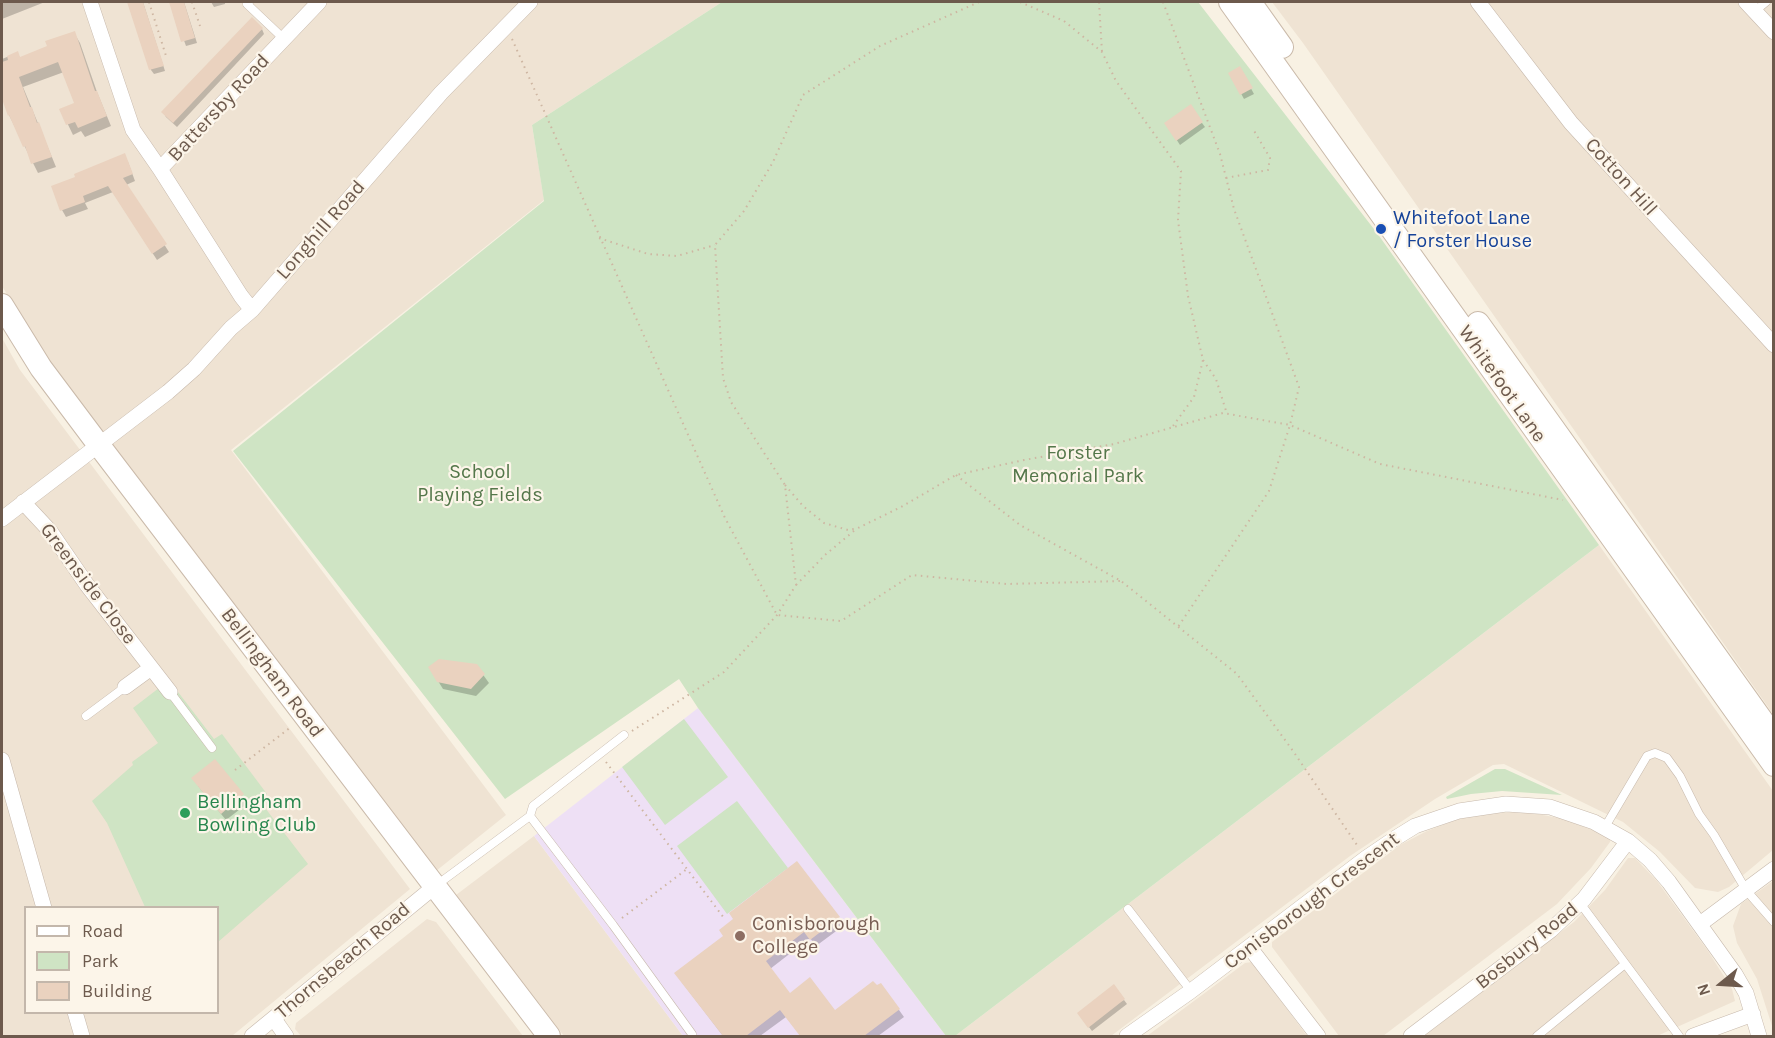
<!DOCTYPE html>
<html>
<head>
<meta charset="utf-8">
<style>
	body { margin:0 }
	#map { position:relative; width:1775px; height:1038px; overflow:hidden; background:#f8f1e3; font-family:Karla,sans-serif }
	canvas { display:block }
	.frame { position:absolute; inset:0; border:3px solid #6d5a4d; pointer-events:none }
	.legend { position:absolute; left:24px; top:906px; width:195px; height:108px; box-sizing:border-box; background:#fcf5e9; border:2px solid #c3b7ab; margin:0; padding:8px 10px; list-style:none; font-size:18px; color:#6d5a4d }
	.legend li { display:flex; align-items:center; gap:12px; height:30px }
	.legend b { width:30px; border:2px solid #c3b7ab }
	.north { position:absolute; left:1691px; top:954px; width:60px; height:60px; -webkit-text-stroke:4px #fcf5e9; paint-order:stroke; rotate:252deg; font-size:16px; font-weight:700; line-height:24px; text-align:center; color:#6d5a4d }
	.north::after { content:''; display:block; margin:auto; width:21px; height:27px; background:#6d5a4d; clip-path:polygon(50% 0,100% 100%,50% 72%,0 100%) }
</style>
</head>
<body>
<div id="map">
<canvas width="1775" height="1038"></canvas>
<div class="frame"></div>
<ul class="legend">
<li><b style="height:8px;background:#fff"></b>Road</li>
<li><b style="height:16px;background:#cfe4c4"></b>Park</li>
<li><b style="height:16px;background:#ead2bf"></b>Building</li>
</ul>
<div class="north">N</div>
</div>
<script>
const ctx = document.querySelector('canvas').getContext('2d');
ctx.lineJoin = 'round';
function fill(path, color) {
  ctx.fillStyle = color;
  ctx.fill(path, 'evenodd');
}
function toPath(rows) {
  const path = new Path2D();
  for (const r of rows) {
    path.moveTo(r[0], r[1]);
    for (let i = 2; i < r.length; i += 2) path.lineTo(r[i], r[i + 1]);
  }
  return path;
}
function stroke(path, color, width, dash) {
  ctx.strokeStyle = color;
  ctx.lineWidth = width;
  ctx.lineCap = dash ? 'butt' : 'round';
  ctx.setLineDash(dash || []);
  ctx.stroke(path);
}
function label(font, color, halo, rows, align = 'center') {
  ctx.font = font + ' Karla,sans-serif';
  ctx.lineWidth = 4.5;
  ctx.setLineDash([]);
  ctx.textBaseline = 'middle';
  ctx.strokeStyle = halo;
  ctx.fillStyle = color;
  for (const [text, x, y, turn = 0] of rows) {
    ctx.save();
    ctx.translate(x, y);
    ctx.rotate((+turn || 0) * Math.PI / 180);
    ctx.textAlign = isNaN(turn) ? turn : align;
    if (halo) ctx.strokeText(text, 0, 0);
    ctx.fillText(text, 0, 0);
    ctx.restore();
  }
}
fill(toPath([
	[2,2,722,2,532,125,544,200,231,450,506,815,436,871,40,349,2,286],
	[1272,2,1773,2,1773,714,1303,43],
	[2,338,20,370,410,889,232,1036,2,1036],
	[26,908,218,908,218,1012,26,1012],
	[1599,545,1773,791,1773,850,1729,887,1718,892,1695,888,1660,852,1623,822,1504,764,1493,765,1435,799,1350,856,1111,1036,955,1036],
	[1527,812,1564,819,1610,837,1610,842,1591,868,1557,904,1383,1036,1339,1036,1272,947,1272,942,1400,845,1427,831,1458,819,1493,813],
	[534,836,683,1036,564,1036,456,895],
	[1628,858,1635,858,1657,881,1708,951,1732,989,1735,1001,1657,1036,1424,1036,1574,922,1605,890],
	[1773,881,1773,1029,1757,979,1737,943,1733,926,1741,904],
	[427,919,436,922,523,1036,301,1036,295,1029,296,1023],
	[1252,962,1307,1036,1147,1036,1245,963]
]), '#efe3d3');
fill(toPath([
	[698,708,946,1036,683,1036,534,836]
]), '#eee0f5');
fill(toPath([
	[722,2,1198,2,1377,233,1599,545,955,1036,946,1036,698,708,679,679,505,799,233,451,544,201,532,125],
	[159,688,175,688,214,739,222,734,267,794,259,800,308,864,218,942,218,908,145,907,107,823,92,801,133,765,132,762,158,743,133,708],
	[684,719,728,777,665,825,622,767],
	[1495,769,1505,769,1562,795,1502,791,1471,794,1447,799,1446,797],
	[737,801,788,868,727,914,677,846]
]), '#cfe4c4');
fill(toPath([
	[2,2,45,2,2,19],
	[129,2,143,2,165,71,154,74,151,70],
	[170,2,184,2,197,43,186,46],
	[211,2,225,2,225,4,214,7],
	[262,29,264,34,177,127,166,117,163,112],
	[74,33,80,43,97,92,111,126,85,137,81,131,73,135,61,110,76,104,64,72,23,87,56,167,38,173,9,115,2,95,2,59,17,53,20,58,49,47],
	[1240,68,1254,94,1244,99,1230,73],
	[1202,123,1205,127,1180,145,1169,128],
	[128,162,135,181,126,185,169,252,157,260,113,192,85,203,88,209,66,217,62,210],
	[476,665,489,683,476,696,443,689,430,668],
	[215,761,248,803,226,820,198,786],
	[797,863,843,926,816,946,810,938,770,969,790,995,835,1012,899,1010,904,1017,878,1036,801,1036,786,1017,760,1036,723,1036,681,981],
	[1124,1000,1127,1004,1092,1031,1082,1018]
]), '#0003');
fill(toPath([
	[127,2,143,2,164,66,149,70],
	[169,2,184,2,195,38,181,42],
	[252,17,263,28,173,123,161,112],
	[75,31,95,91,97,91,107,116,78,128,75,122,66,125,59,109,74,103,58,62,19,77,30,107,32,107,37,123,39,122,52,157,31,164,25,146,23,147,9,115,8,116,2,99,2,62,8,60,7,56,18,51,20,57,47,46,45,41],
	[1240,66,1253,88,1240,95,1228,73],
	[1191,104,1203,122,1176,141,1164,123],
	[125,153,133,174,123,178,167,244,152,254,108,186,83,196,85,202,60,211,51,186,75,177,74,174],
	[439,659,477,664,485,674,471,689,437,682,428,667],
	[215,759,244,794,221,814,191,778],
	[797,861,840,917,810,940,804,932,766,961,790,993,810,977,835,1010,873,981,877,985,881,983,900,1009,864,1036,800,1036,780,1010,746,1036,723,1036,674,973,723,936,719,930,733,919,729,913],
	[1114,984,1125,999,1088,1028,1077,1013]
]), '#ead2bf');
const lane = toPath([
	[249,2,247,4,284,39],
	[1755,11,1766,2],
	[170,692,212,748],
	[86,716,125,687],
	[530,816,613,925,692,1034],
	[1605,827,1647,756,1655,753,1667,758,1680,776,1699,814,1714,835,1746,890,1774,922],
	[438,884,530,816,533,806,624,735],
	[1580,903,1679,1036],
	[1128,909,1191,991],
	[1537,1036,1625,964]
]);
const street = toPath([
	[90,2,133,130,160,169],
	[1478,2,1571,123,1774,345],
	[1746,2,1774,32],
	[252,310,241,296,160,169,319,2],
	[23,502,50,531,87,585,170,692],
	[2,519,168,392,194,369,231,328,252,310,441,93,530,2],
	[125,687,151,668],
	[2,760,44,908],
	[1700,924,1774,869],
	[1250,948,1318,1036],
	[75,1012,82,1036],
	[274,1019,286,1036],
	[252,1036,434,887],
	[1127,1036,1191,991,1366,858,1394,839,1415,826,1459,811,1506,804,1550,807,1594,822,1628,841,1650,860,1669,882,1735,974,1746,993,1759,1036],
	[1411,1036,1551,930,1584,899,1628,841],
	[1693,1036,1753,1014]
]);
const secondary = toPath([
	[1230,2,1774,765],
	[1250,2,1282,47],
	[2,305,41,368,98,444,549,1036],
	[1478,323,1774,737]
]);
stroke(lane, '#c7b9ac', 9);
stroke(street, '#c7b9ac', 16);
stroke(secondary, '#cabaaa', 24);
stroke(toPath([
	[149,2,167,59],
	[192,2,200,26],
	[1020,2,1064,21,1102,52,1116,81,1181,171,1178,220,1188,296,1203,360,1194,397,1173,426],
	[1099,2,1102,52],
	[1163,2,1220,154,1234,209,1299,387,1290,425,1269,491,1178,627],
	[512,39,725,518,777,615,841,621,912,575,1007,584,1121,581],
	[1226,178,1268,170,1270,158,1253,129],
	[599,238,648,254,677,256,715,245],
	[1203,360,1216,379,1227,414],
	[956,475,1020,525,1121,581,1237,674,1293,751,1357,845],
	[785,485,803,506,824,523,848,530,858,528,901,507,956,475,1024,460,1114,444,1223,413,1290,425,1380,464,1563,500],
	[796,585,825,555,855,530],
	[632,731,724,672,777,615,796,585,785,485,731,402,723,378,715,245,744,211,773,162,803,95,880,46,979,2],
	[606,762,724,918],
	[235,770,291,727],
	[622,918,687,869]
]), '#ceb6a2', 2, [1.5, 4.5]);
stroke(lane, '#fff', 8);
stroke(street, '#fff', 15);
stroke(secondary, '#fff', 22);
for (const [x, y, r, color] of [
	[1381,229,6,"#1a4fb4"],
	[185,813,6,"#2e9e5b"],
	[740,936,6,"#8d6e63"]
]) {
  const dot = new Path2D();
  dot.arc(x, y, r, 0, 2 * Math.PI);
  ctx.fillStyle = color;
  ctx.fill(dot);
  stroke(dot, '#fcf5e9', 2);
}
label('20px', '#6d5a4d', '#fcf5e9', [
	["Battersby Road",219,108,-47],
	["Cotton Hill",1621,177,48],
	["Longhill Road",321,230,-49],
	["Whitefoot Lane",1502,384,55],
	["Greenside Close",88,584,53],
	["Bellingham Road",272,673,53],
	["Conisborough Crescent",1312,901,-37],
	["Bosbury Road",1527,946,-39],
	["Thornsbeach Road",343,961,-40]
]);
label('20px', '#164399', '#fcf5e9', [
	["Whitefoot Lane",1393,218],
	["/ Forster House",1393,241]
], 'left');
label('20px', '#54774a', '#fcf5e9', [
	["Forster",1078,453],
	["Memorial Park",1078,476],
	["School",480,472],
	["Playing Fields",480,495]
]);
label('20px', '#27864d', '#fcf5e9', [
	["Bellingham",197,802],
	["Bowling Club",197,825]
], 'left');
label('20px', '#785e54', '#fcf5e9', [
	["Conisborough",752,924],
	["College",752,947]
], 'left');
</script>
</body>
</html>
